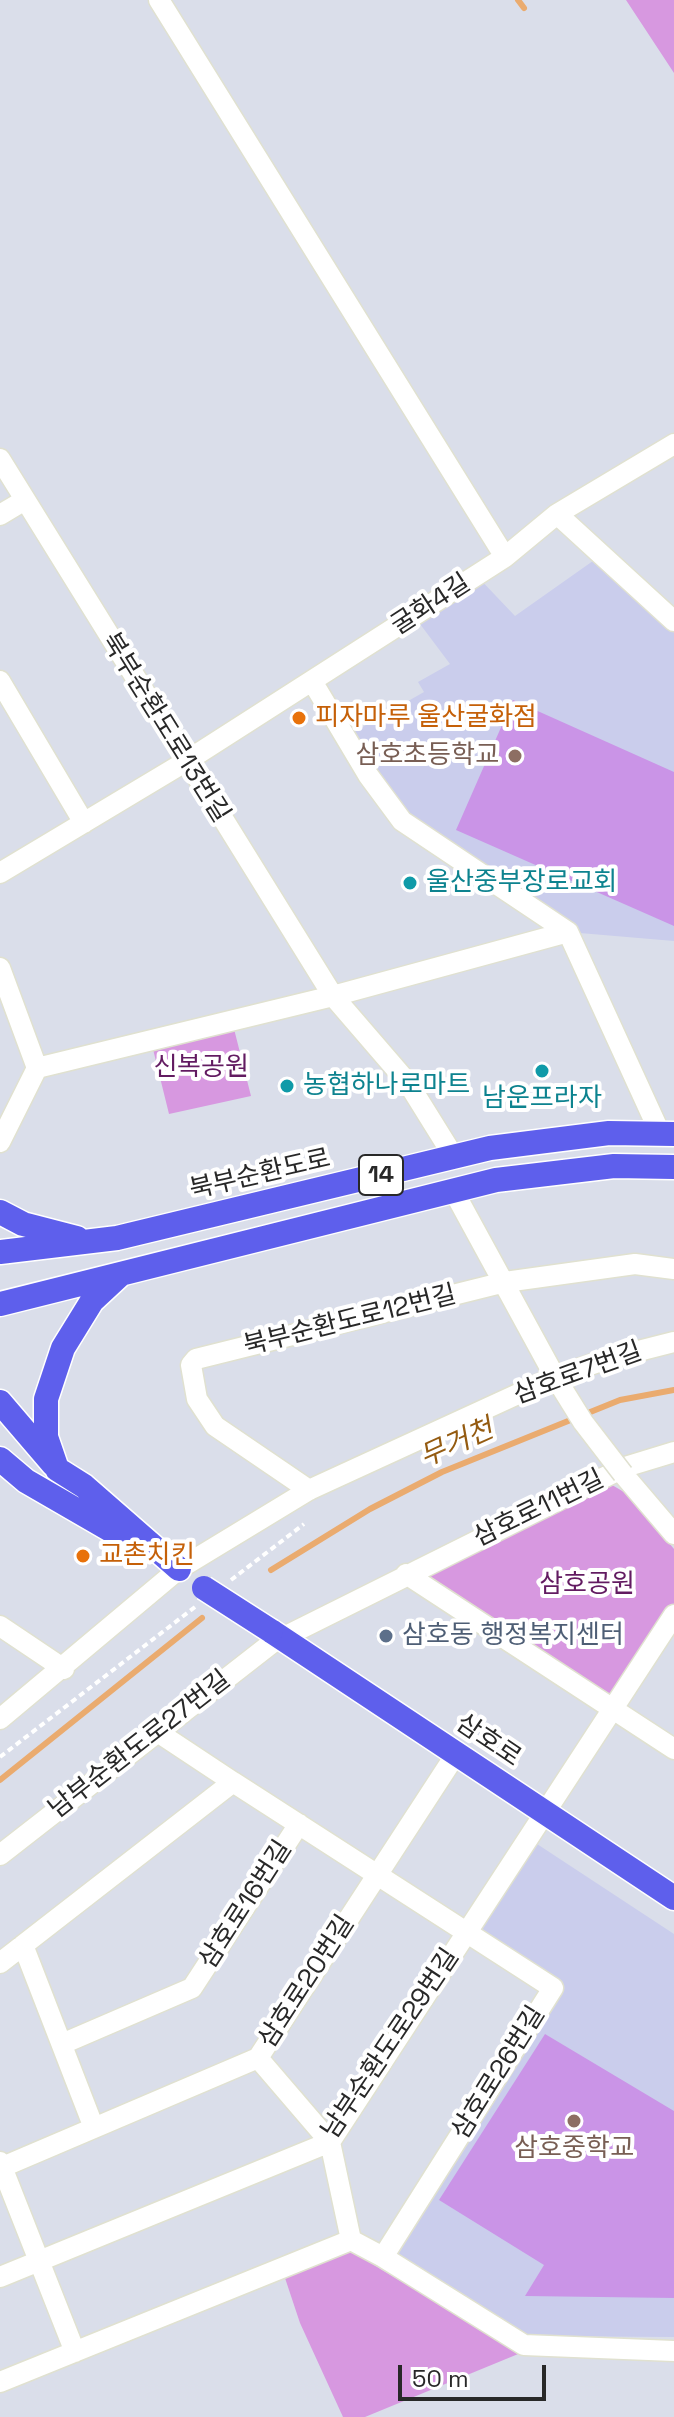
<!DOCTYPE html>
<html>
<head>
<meta charset="utf-8">
<style>
	body { margin:0 }
	#map { position:relative; width:674px; height:2417px; overflow:hidden; background:#dadeea; font-family:"Space Grotesk",sans-serif }
	canvas { display:block }
	.scale { position:absolute; left:398px; top:2365px; width:148px; height:36px; box-sizing:border-box; border:4px solid #282828; border-top:0; padding-left:10px; font-size:24px; line-height:28px; white-space:nowrap; color:#282828; -webkit-text-stroke:6px #fff; paint-order:stroke }
</style>
</head>
<body>
<div id="map">
<canvas width="674" height="2417"></canvas>
<div class="scale">50 m</div>
</div>
<script>
const ctx = document.querySelector('canvas').getContext('2d');
ctx.lineJoin = 'round';
function fill(path, color) {
  ctx.fillStyle = color;
  ctx.fill(path, 'evenodd');
}
function toPath(rows) {
  const path = new Path2D();
  for (const r of rows) {
    path.moveTo(r[0], r[1]);
    for (let i = 2; i < r.length; i += 2) path.lineTo(r[i], r[i + 1]);
  }
  return path;
}
function stroke(path, color, width, dash) {
  ctx.strokeStyle = color;
  ctx.lineWidth = width;
  ctx.lineCap = dash ? 'butt' : 'round';
  ctx.setLineDash(dash || []);
  ctx.stroke(path);
}
function label(font, color, halo, rows, align = 'center') {
  ctx.font = font + ' "Space Grotesk","Noto Sans KR",sans-serif';
  ctx.lineWidth = 8;
  ctx.setLineDash([]);
  ctx.textBaseline = 'middle';
  ctx.strokeStyle = halo;
  ctx.fillStyle = color;
  for (const [text, x, y, turn = 0] of rows) {
    ctx.save();
    ctx.translate(x, y);
    ctx.rotate((+turn || 0) * Math.PI / 180);
    ctx.textAlign = isNaN(turn) ? turn : align;
    if (halo) ctx.strokeText(text, 0, 0);
    ctx.fillText(text, 0, 0);
    ctx.restore();
  }
}
fill(toPath([
	[600,556,674,621,674,941,568,932,402,821,345,737,424,692,418,682,450,664,414,616,476,575,515,616],
	[534,1842,674,1934,674,2337,519,2336,390,2255,559,1987,475,1931]
]), '#cacdec');
fill(toPath([
	[626,0,674,0,674,73],
	[232,1021,251,1096,169,1114,151,1041],
	[612,1485,629,1495,674,1549,674,1605,666,1609,612,1696,425,1574],
	[349,2249,382,2270,523,2352,365,2417,343,2417,300,2323,285,2278]
]), '#d798e0');
fill(toPath([
	[513,700,674,772,674,926,456,830],
	[545,2034,674,2111,674,2298,525,2296,544,2265,439,2200]
]), '#ca94e7');
stroke(toPath([
	[518,0,524,8],
	[271,1570,370,1509,442,1472,620,1400,674,1390],
	[0,1780,202,1618]
]), '#eaab6f', 6);
const minor = toPath([
	[159,0,505,557],
	[0,459,333,996,408,1083,454,1157],
	[557,514,674,621],
	[0,515,25,500],
	[0,681,84,823],
	[312,681,368,775,402,821,568,932,660,1133],
	[0,873,185,762,505,557,557,514,674,444],
	[0,968,37,1068,0,1142],
	[37,1068,333,996,568,932],
	[453,1190,555,1377],
	[623,1474,674,1534],
	[309,1490,215,1426,197,1399,191,1365,196,1359,505,1282,635,1264,674,1269],
	[406,1574,674,1749],
	[0,1626,64,1669],
	[0,1719,179,1569,309,1490,555,1377,607,1359,674,1342],
	[156,1731,233,1782],
	[0,1855,272,1643,625,1467,674,1452],
	[23,1945,94,2128],
	[0,1963,233,1782,553,1988,383,2257,351,2240,0,2382],
	[62,2044,192,1988,299,1824],
	[258,2058,330,2142,351,2240],
	[0,2162,75,2352],
	[0,2168,258,2058,456,1754],
	[383,2257,524,2345,674,2351],
	[0,2277,330,2142,674,1615]
]);
const major = toPath([
	[0,1212,23,1224,77,1238],
	[0,1252,117,1238,490,1148,609,1133,674,1134],
	[120,1275,92,1301,63,1348,46,1399,46,1437,57,1469,84,1486,179,1569],
	[0,1304,496,1180,614,1166,674,1167],
	[0,1402,53,1464],
	[0,1459,26,1481,135,1544],
	[271,1631,674,1898]
]);
stroke(minor, '#e0e1d0', 23);
stroke(major, '#fff', 27);
stroke(toPath([
	[231,1580,304,1524],
	[0,1757,195,1607]
]), '#fff', 4, [6, 4]);
stroke(minor, '#fff', 20);
stroke(major, '#5e5fec', 24);
const minorBridge = toPath([
	[555,1377,583,1422,623,1474]
]);
const majorBridge = toPath([
	[204,1588,271,1631]
]);
stroke(minorBridge, '#e0e1d0', 23, []);
stroke(majorBridge, '#fff', 27, []);
stroke(minorBridge, '#fff', 20);
stroke(majorBridge, '#5e5fec', 24);
for (const [x, y, r, color] of [
	[299,718,8,"#e8710a"],
	[515,756,8,"#8d6e63"],
	[410,883,8,"#0f9aa8"],
	[542,1071,8,"#0f9aa8"],
	[287,1086,8,"#0f9aa8"],
	[83,1556,8,"#e8710a"],
	[386,1636,8,"#5c6f8a"],
	[574,2121,8,"#8d6e63"]
]) {
  const dot = new Path2D();
  dot.arc(x, y, r, 0, 2 * Math.PI);
  ctx.fillStyle = color;
  ctx.fill(dot);
  stroke(dot, '#fff', 3);
}
for (const [x, y, w] of [
	[381,1175,44]
]) {
  const box = new Path2D();
  box.roundRect(x - w / 2, y - 20, w, 40, 6);
  ctx.fillStyle = '#fff';
  ctx.fill(box);
  stroke(box, '#282828', 2);
}
label('bold 24px', '#282828', null, [
	["14",381,1175]
]);
label('26px', '#282828', '#fff', [
	["굴화4길",431,605,-33],
	["북부순환도로13번길",165,728,58],
	["북부순환도로",260,1175,-13],
	["북부순환도로12번길",350,1321,-14],
	["삼호로7번길",578,1374,-20],
	["삼호로11번길",539,1509,-26],
	["삼호로",488,1741,34],
	["남부순환도로27번길",140,1745,-38],
	["삼호로16번길",246,1905,-57],
	["삼호로20번길",307,1982,-57],
	["남부순환도로29번길",391,2044,-56],
	["삼호로26번길",499,2073,-58]
]);
label('26px', '#c56008', '#fff', [
	["피자마루 울산굴화점",315,718],
	["교촌치킨",99,1556]
], 'left');
label('26px', '#785e54', '#fff', [
	["삼호초등학교",499,756],
	["삼호중학교",574,2149,"center"]
], 'right');
label('26px', '#0d838f', '#fff', [
	["울산중부장로교회",426,883],
	["농협하나로마트",303,1086],
	["남운프라자",542,1099,"center"]
], 'left');
label('26px', '#621b61', '#fff', [
	["신복공원",201,1068],
	["삼호공원",587,1585]
]);
label('26px', '#4e5e75', '#fff', [
	["삼호동 행정복지센터",402,1636]
], 'left');
label('italic 28px', '#945b11', '#fff', [
	["무거천",457,1444,-24]
]);
</script>
</body>
</html>
